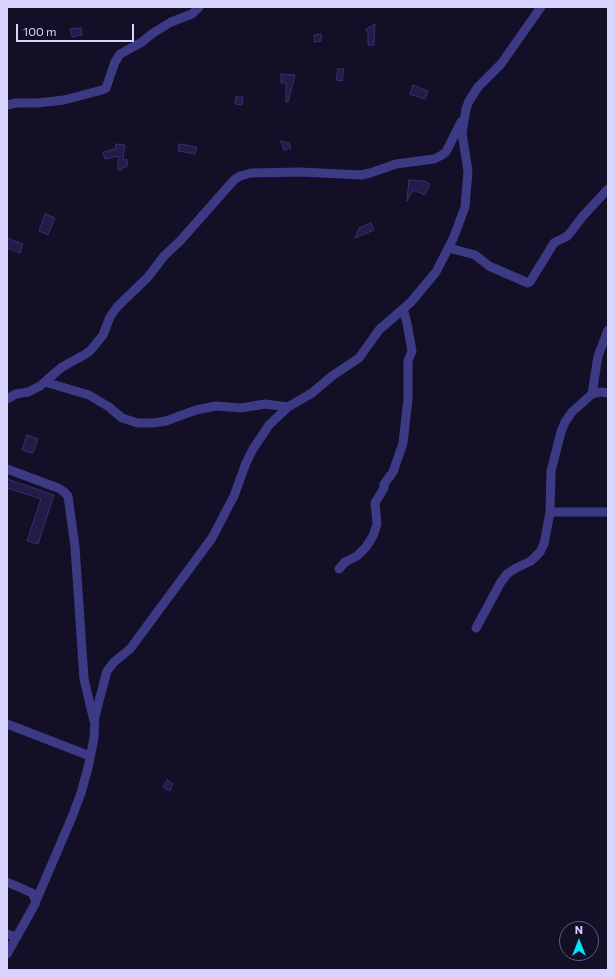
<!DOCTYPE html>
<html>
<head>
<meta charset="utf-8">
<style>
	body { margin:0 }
	#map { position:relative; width:615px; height:977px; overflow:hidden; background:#130f26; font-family:Commissioner,sans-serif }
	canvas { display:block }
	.frame { position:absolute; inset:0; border:8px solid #d9d4ff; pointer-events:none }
	.north { position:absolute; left:559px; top:921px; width:40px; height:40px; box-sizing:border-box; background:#130f26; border:1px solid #625e7d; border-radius:50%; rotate:0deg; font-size:11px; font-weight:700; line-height:16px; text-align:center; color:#d9d4ff }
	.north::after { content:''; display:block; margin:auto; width:14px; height:18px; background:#00e5ff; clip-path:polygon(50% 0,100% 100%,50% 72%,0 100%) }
	.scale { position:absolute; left:16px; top:24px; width:118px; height:18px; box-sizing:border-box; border:2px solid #d9d4ff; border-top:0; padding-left:5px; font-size:12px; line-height:14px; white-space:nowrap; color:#d9d4ff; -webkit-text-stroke:3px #130f26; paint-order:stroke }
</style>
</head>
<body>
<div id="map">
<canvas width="615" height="977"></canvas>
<div class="frame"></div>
<div class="north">N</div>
<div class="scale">100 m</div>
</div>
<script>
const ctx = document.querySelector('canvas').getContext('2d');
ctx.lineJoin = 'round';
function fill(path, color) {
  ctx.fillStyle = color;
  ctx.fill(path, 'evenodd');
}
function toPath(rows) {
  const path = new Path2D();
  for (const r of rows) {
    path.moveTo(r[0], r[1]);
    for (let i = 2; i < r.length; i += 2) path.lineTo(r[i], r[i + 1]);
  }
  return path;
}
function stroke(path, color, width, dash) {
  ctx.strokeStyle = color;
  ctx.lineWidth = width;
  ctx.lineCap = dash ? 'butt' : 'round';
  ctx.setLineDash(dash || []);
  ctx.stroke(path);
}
const building = toPath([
	[375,24,374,45,368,45,368,34,366,29,375,24],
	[81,28,82,35,72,37,70,29,81,28],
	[321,34,321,41,314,42,314,35,321,34],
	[338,69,344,69,342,81,336,80,338,69],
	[281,74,295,75,288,102,286,102,286,83,281,83,281,74],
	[413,85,428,91,425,99,410,94,413,85],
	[236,97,243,97,242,105,235,104,236,97],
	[281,141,289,143,291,148,284,150,281,141],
	[116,144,125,145,123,160,127,159,127,167,122,167,122,170,118,170,118,156,105,159,103,152,115,149,116,144],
	[179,144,197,147,195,154,178,151,179,144],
	[409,180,424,181,430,184,425,195,413,190,407,201,409,180],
	[45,214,55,218,48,235,39,231,45,214],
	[371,223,374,230,355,238,359,228,371,223],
	[7,238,23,244,20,253,7,248,7,238],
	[27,435,38,439,33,453,22,450,27,435],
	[7,479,54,495,38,544,27,541,41,499,7,488,7,479],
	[167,780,173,784,170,791,163,787,167,780]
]);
fill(building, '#241b47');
stroke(building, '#3b2d73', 1);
stroke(toPath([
	[7,105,16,103,37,103,64,100,102,90,106,88,115,62,120,54,142,42,153,33,171,22,192,14,199,7],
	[449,248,475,255,489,266,528,283,530,282,554,243,557,241,566,237,570,233,583,216,608,189],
	[45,382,89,395,109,407,122,418,138,423,153,423,166,421,196,410,216,406,241,408,265,404,288,407],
	[592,394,598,356,608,330],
	[7,399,16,394,28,392,40,386,62,367,84,355,90,351,103,335,110,317,117,307,148,277,164,256,180,241,234,180,240,176,251,173,300,172,361,175,370,173,396,164,434,159,442,155,446,152,461,122],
	[7,469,58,488,63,491,68,496,75,547,84,679,94,721],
	[550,512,608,512],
	[339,569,345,562,357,556,366,547,373,536,377,524,375,503,384,488,384,484,393,472,403,443,408,399,408,361,412,351,407,323,403,309],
	[476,628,501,582,507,574,516,568,531,561,540,552,544,544,550,512,551,471,561,432,565,422,572,412,592,394,601,392,608,393],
	[7,724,90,756],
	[7,882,32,893,36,901,35,904,7,954],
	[36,901,72,817,81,793,88,768,94,738,95,716,107,671,114,662,130,649,212,538,234,496,246,463,253,449,269,425,288,407,312,393,332,376,359,358,379,330,411,302,436,272,453,239,465,207,468,171,462,133,466,109,469,101,478,87,501,64,541,7],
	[7,934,17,937]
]), '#3d3a85', 9);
</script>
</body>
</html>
